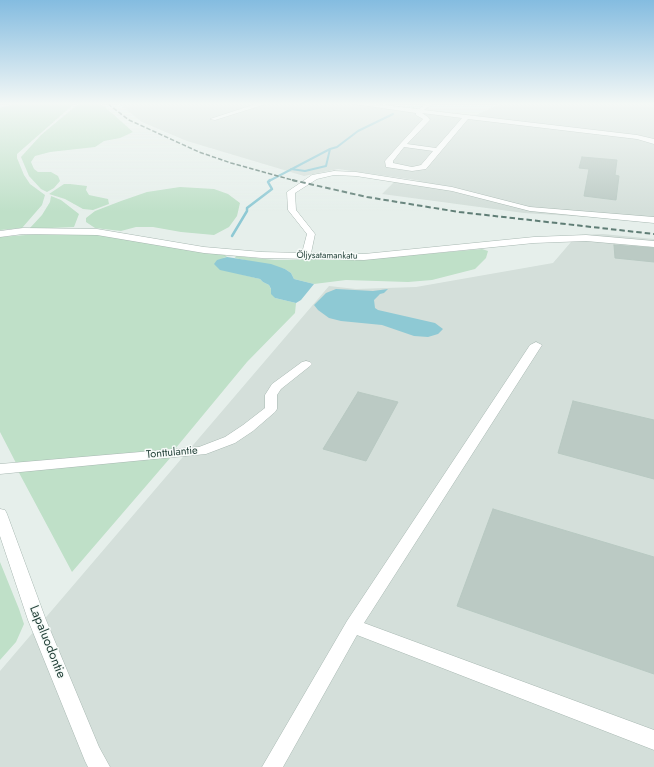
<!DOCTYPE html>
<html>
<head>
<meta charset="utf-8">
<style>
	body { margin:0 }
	canvas { display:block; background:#e6efeb }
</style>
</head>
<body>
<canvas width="654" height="767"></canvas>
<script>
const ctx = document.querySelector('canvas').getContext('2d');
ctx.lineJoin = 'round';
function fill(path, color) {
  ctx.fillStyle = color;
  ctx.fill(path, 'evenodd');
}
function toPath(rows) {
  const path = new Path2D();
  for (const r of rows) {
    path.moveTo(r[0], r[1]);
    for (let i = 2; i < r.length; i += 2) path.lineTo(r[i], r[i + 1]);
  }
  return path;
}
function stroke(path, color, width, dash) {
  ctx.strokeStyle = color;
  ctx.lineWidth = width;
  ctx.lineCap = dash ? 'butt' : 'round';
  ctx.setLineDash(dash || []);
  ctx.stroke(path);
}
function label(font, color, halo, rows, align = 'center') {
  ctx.font = font + ' Jost,sans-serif';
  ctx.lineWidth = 3;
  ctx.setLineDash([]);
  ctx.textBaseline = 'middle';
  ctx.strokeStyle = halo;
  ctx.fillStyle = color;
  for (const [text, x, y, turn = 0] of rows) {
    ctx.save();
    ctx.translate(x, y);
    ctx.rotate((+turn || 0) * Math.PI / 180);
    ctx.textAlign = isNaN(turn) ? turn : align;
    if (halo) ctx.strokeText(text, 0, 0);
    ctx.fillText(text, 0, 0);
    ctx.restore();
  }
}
fill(toPath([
	[119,104,377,104,474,116,500,104,654,104,654,221,524,213,382,194,396,180,422,181,338,169,304,176,187,141,142,122],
	[603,234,654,239,654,767,0,767,0,671,329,286,356,289,416,287,553,263,577,235]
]), '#d4dfda');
fill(toPath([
	[12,104,74,104,17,154,17,158,24,175,30,184,45,195,42,205,22,228,0,230,0,108],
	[78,104,101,104,113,114,133,132,120,138,104,141,95,147,50,152,35,156,31,162,34,169,38,172,51,172,58,176,60,181,54,188,47,192,41,189,29,176,21,157,41,135],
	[64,184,70,184,87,186,86,190,89,195,108,199,109,204,93,210,83,209,65,199,49,194],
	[180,187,214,189,228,194,240,203,237,216,229,227,214,235,181,232,153,227,136,227,121,231,95,228,86,222,86,218,95,211,121,201,147,192],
	[51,196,61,200,79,214,74,227,29,229,42,215,50,202],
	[65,232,106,235,192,251,225,255,227,257,223,258,236,273,260,279,263,282,269,285,275,298,296,303,295,313,247,362,175,449,16,463,0,432,0,237],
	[482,249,488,251,486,258,475,269,432,280,408,282,346,280,314,284,294,279,291,273,285,269,235,258,236,256,275,260,367,259],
	[171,457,72,572,17,469],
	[0,562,19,609,24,624,16,642,0,660]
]), '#bfe0c8');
fill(toPath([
	[227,257,271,264,285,269,291,273,294,279,314,284,301,300,296,303,275,298,271,294,271,289,269,285,263,282,260,279,220,270,214,264,217,260],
	[336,289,373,291,388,289,384,293,380,294,374,300,375,308,378,310,435,323,443,329,438,334,428,337,414,336,382,325,341,321,329,318,318,310,314,305,326,293]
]), '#8ec9d4');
stroke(toPath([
	[291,169,305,171,326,166,330,149],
	[269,181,330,149,337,147,358,131,393,114]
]), '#8ec9d4', 2);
stroke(toPath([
	[232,236,247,211,247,208,272,189,268,182,270,180]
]), '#8ec9d4', 2.5);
const building = toPath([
	[582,157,617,160,615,175,619,176,616,200,584,196,589,169,579,168,582,157],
	[614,245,654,248,654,262,615,258,614,245],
	[358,392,398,402,366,461,323,449,358,392],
	[573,401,654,420,654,479,558,453,573,401],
	[493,509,654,557,654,674,457,606,493,509]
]);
fill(building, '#bbcac4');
stroke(building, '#b8c9c2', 1);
const minor = toPath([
	[256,104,266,104,215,120,210,119,256,104],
	[354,104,375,104,419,109,425,104,433,104,424,110,637,135,654,139,654,144,637,139,468,119,426,169,412,171,386,167,385,161,400,144,423,119,416,115,416,113,354,104],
	[422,113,462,118,436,148,407,144,430,120,428,117,422,113],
	[404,147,433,151,421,165,412,167,393,163,393,161,404,147],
	[334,171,356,172,452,187,530,207,654,217,654,223,530,211,452,191,356,176,334,175,317,179,295,193,296,210,315,234,311,253,364,254,534,237,586,235,654,241,654,247,586,241,534,243,364,260,262,258,204,253,97,235,23,234,0,237,0,231,23,228,97,229,204,247,262,252,302,253,307,234,288,210,287,192,312,175,334,171],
	[536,342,542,345,364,623,654,730,654,750,357,635,283,767,262,767,347,621,530,345,536,342],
	[306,361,310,362,312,364,310,366,281,389,277,395,277,409,275,412,253,431,235,443,206,454,0,474,0,464,199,447,225,437,243,425,265,408,265,395,272,384,302,362,306,361],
	[0,509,5,510,7,514,46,620,99,747,110,767,88,767,85,761,28,620,0,536,0,509]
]);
stroke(minor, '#a8b8b2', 1);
fill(minor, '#fff');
stroke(toPath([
	[108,104,129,120,199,152,231,163,296,181]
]), '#5f7d75', 1.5, [4.5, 2]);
stroke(toPath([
	[292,180,367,197,459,212,654,234]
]), '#5f7d75', 2, [5.5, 3]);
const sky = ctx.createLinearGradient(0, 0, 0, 212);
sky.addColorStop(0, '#84bce0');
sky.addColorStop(0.49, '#f4f8f6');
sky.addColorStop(1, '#f4f8f600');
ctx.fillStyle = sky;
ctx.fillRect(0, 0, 654, 212);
label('9px', '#24423a', '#f7fbf9', [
	["Öljysatamankatu",327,256,1]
]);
label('11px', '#24423a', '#f7fbf9', [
	["Tonttulantie",172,453,-5]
]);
label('13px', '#24423a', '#f7fbf9', [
	["Lapaluodontie",47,642,68]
]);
</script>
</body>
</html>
